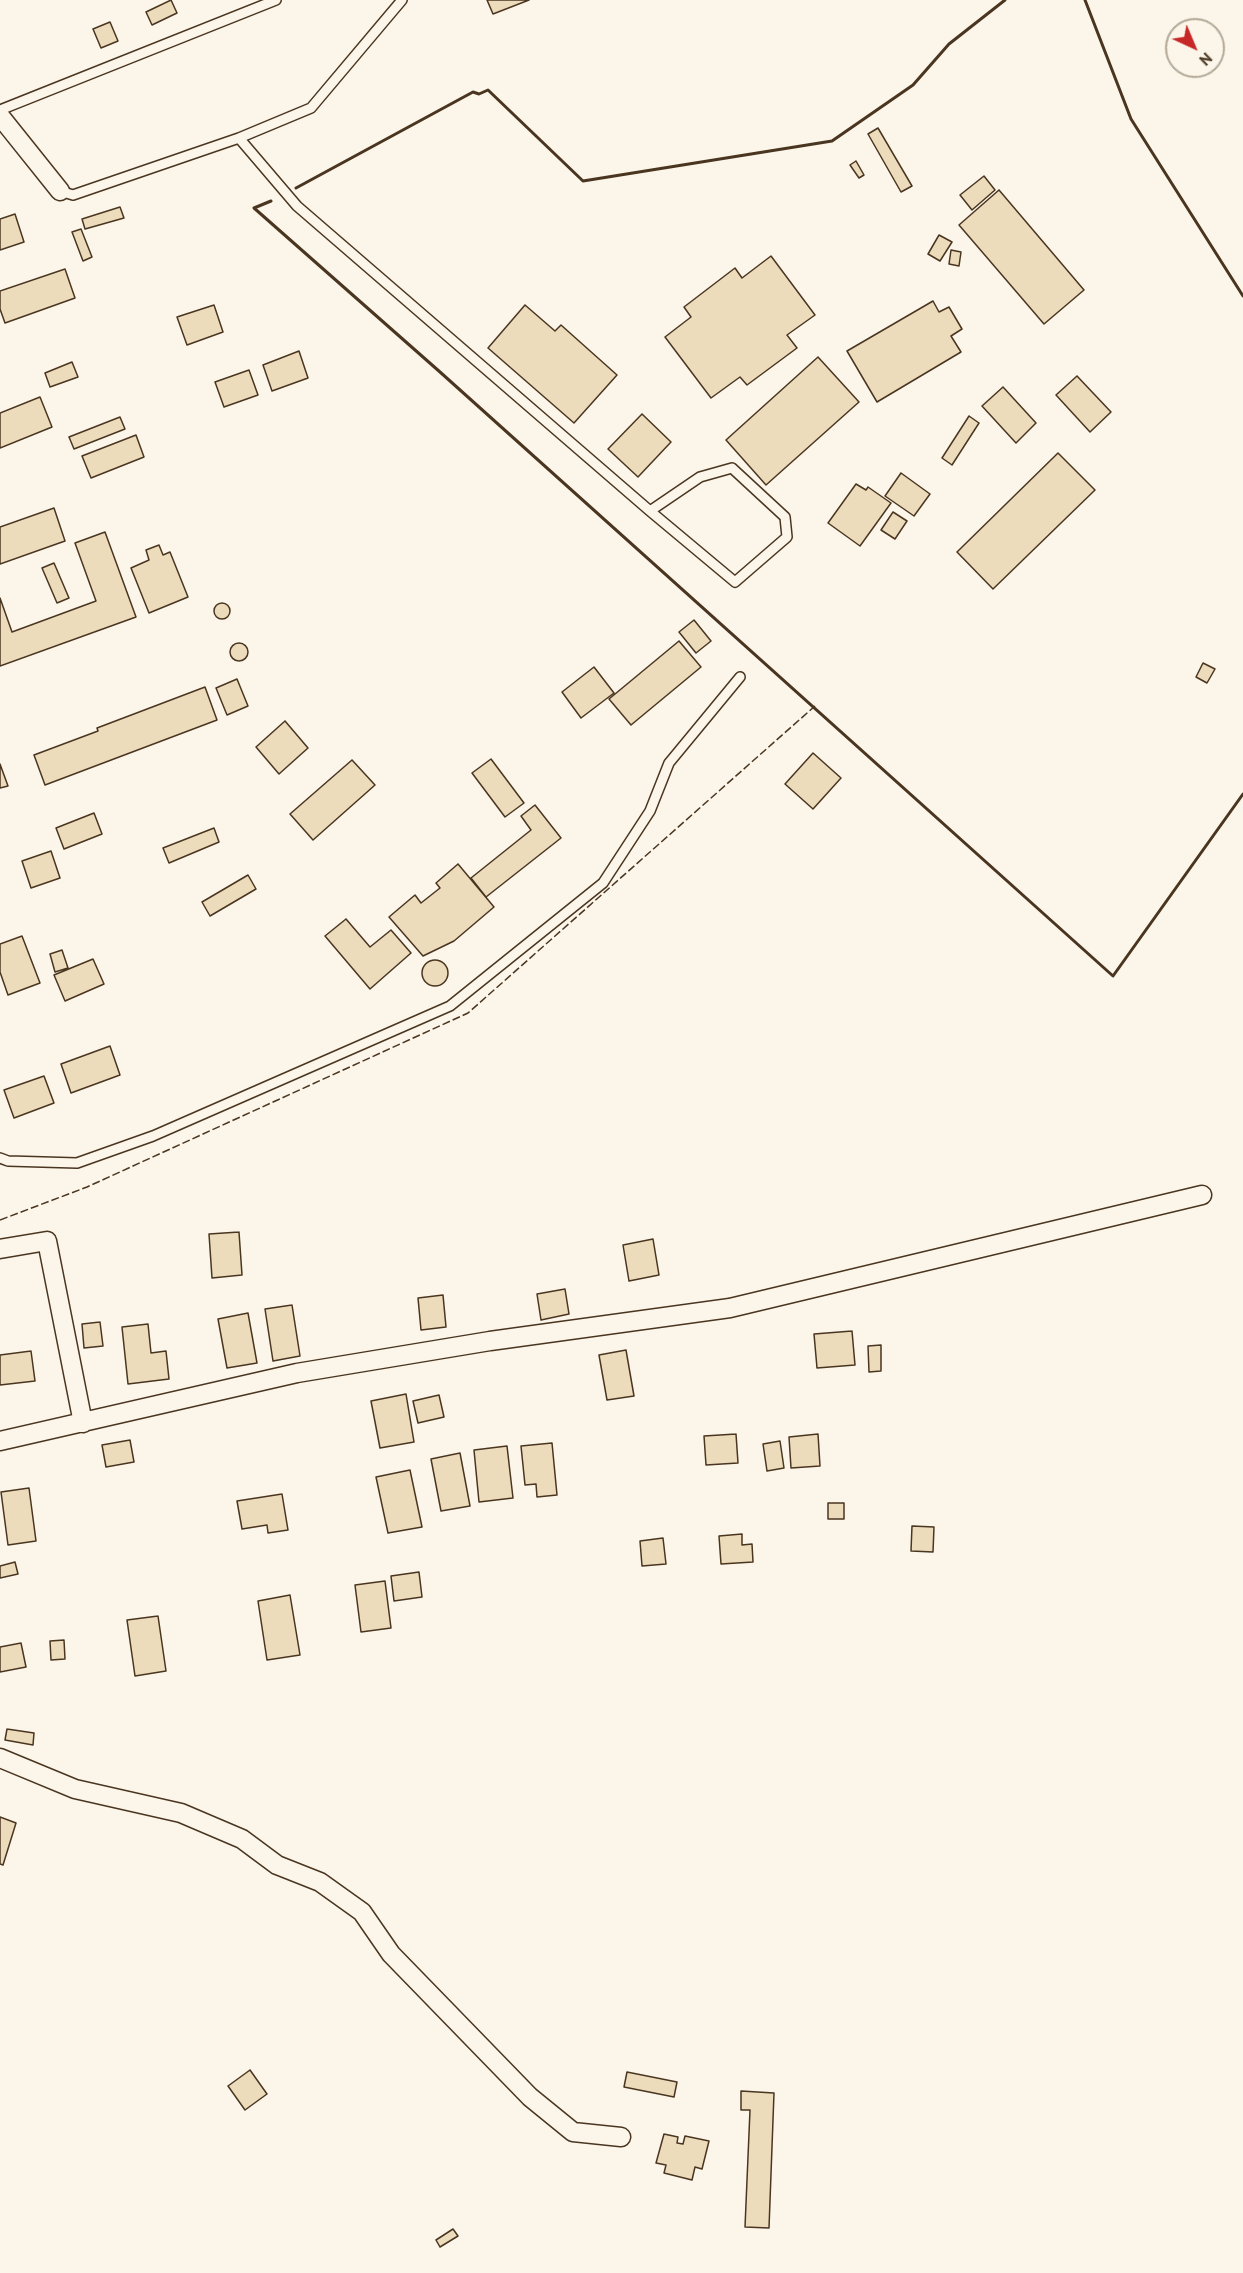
<!DOCTYPE html>
<html>
<head>
<meta charset="utf-8">
<style>
	body { margin:0 }
	#map { position:relative; width:1243px; height:2273px; overflow:hidden; background:#fbf6e9; font-family:"PT Sans",sans-serif }
	canvas { display:block }
	.north { position:absolute; left:1165px; top:18px; width:60px; height:60px; box-sizing:border-box; background:#fbf6e9; border:2px solid #b4a999; border-radius:50%; rotate:136deg; font-size:16px; font-weight:700; line-height:24px; text-align:center; color:#4a3520 }
	.north::after { content:''; display:block; margin:auto; width:21px; height:27px; background:#c62828; clip-path:polygon(50% 0,100% 100%,50% 72%,0 100%) }
</style>
</head>
<body>
<div id="map">
<canvas width="1243" height="2273"></canvas>
<div class="north">N</div>
</div>
<script>
const ctx = document.querySelector('canvas').getContext('2d');
ctx.lineJoin = 'round';
function fill(path, color) {
  ctx.fillStyle = color;
  ctx.fill(path, 'evenodd');
}
function toPath(rows) {
  const path = new Path2D();
  for (const r of rows) {
    if (r.length === 3) {
      path.moveTo(r[0] + r[2], r[1]);
      path.arc(r[0], r[1], r[2], 0, 2 * Math.PI);
      continue;
    }
    path.moveTo(r[0], r[1]);
    for (let i = 2; i < r.length; i += 2) path.lineTo(r[i], r[i + 1]);
  }
  return path;
}
function stroke(path, color, width, dash) {
  ctx.strokeStyle = color;
  ctx.lineWidth = width;
  ctx.lineCap = dash ? 'butt' : 'round';
  ctx.setLineDash(dash || []);
  ctx.stroke(path);
}
const building = toPath([
	[171,0,177,13,152,25,146,12,171,0],
	[487,0,529,0,493,14,487,0],
	[110,22,118,41,101,48,93,29,110,22],
	[878,128,912,186,901,192,868,134,878,128],
	[856,161,864,175,859,178,850,165,856,161],
	[984,176,995,190,972,210,960,195,984,176],
	[999,190,1084,290,1044,324,959,225,999,190],
	[120,207,124,218,85,229,82,219,120,207],
	[15,214,24,242,0,250,0,219,15,214],
	[81,229,92,257,83,261,72,232,81,229],
	[939,235,952,242,940,261,928,254,939,235],
	[951,250,961,252,959,266,949,264,951,250],
	[771,256,815,315,787,335,797,348,747,385,740,377,711,398,665,337,691,317,684,307,735,268,742,278,771,256],
	[65,269,75,298,5,323,0,309,0,291,65,269],
	[933,301,939,312,949,307,962,329,951,336,961,352,877,402,847,351,933,301],
	[214,305,223,332,187,345,177,317,214,305],
	[525,305,555,331,561,325,617,375,574,423,488,348,525,305],
	[299,351,308,378,272,391,263,365,299,351],
	[818,357,859,402,766,485,726,440,818,357],
	[72,362,78,377,50,387,45,373,72,362],
	[249,370,258,395,224,407,215,382,249,370],
	[1077,376,1111,412,1090,432,1056,395,1077,376],
	[1003,387,1036,423,1016,443,982,406,1003,387],
	[40,397,52,427,0,448,0,413,40,397],
	[642,414,671,442,638,477,608,449,642,414],
	[969,416,979,423,952,465,942,458,969,416],
	[120,417,125,429,74,449,69,437,120,417],
	[136,435,144,457,91,478,82,456,136,435],
	[1058,453,1095,490,993,589,957,552,1058,453],
	[901,473,930,494,914,516,885,496,901,473],
	[856,484,866,490,868,487,891,503,860,546,828,523,856,484],
	[54,508,65,541,0,564,0,527,54,508],
	[893,512,907,521,895,539,881,530,893,512],
	[105,532,136,617,0,666,0,598,12,632,96,601,75,543,105,532],
	[159,545,163,555,170,552,188,597,149,613,131,568,149,560,146,550,159,545],
	[54,563,69,598,57,603,42,568,54,563],
	[222,611,8],
	[694,620,711,641,696,653,679,632,694,620],
	[679,641,701,667,631,725,609,699,679,641],
	[239,652,9],
	[1203,663,1215,669,1207,683,1196,677,1203,663],
	[594,667,614,693,581,718,562,692,594,667],
	[237,679,248,706,227,715,216,688,237,679],
	[205,687,217,720,45,785,34,755,98,731,97,728,205,687],
	[285,721,308,748,279,774,256,747,285,721],
	[813,753,841,778,813,809,785,784,813,753],
	[491,759,524,803,505,817,472,773,491,759],
	[352,760,375,785,313,840,290,814,352,760],
	[0,764,8,786,0,788,0,764],
	[535,805,561,838,486,897,471,878,531,830,521,816,535,805],
	[94,813,102,834,64,849,56,828,94,813],
	[214,828,219,842,169,863,163,848,214,828],
	[51,851,60,878,31,888,22,861,51,851],
	[458,864,494,907,454,941,423,956,389,917,415,895,421,903,440,888,436,883,458,864],
	[248,875,256,889,210,916,202,902,248,875],
	[346,919,370,947,391,930,411,953,370,989,325,936,346,919],
	[22,936,40,983,8,995,0,972,0,944,22,936],
	[62,950,68,968,55,972,50,954,62,950],
	[93,959,104,984,65,1001,54,975,93,959],
	[435,973,13],
	[110,1046,120,1075,71,1093,61,1064,110,1046],
	[44,1076,54,1103,14,1118,4,1090,44,1076],
	[239,1232,242,1275,212,1278,209,1234,239,1232],
	[653,1239,659,1275,629,1281,623,1245,653,1239],
	[565,1289,569,1314,541,1320,537,1294,565,1289],
	[443,1295,446,1327,421,1330,418,1298,443,1295],
	[292,1305,300,1356,273,1361,265,1309,292,1305],
	[248,1313,257,1363,227,1368,218,1319,248,1313],
	[100,1322,103,1346,84,1348,82,1324,100,1322],
	[148,1324,151,1353,166,1351,169,1379,128,1384,122,1327,148,1324],
	[852,1331,855,1365,817,1368,814,1334,852,1331],
	[881,1345,881,1371,869,1372,868,1346,881,1345],
	[626,1350,634,1396,607,1400,599,1355,626,1350],
	[31,1351,35,1381,0,1385,0,1355,31,1351],
	[406,1394,414,1442,380,1448,371,1401,406,1394],
	[439,1395,444,1417,418,1423,413,1401,439,1395],
	[736,1434,738,1463,706,1465,704,1436,736,1434],
	[818,1434,820,1466,791,1468,789,1437,818,1434],
	[130,1440,134,1462,106,1467,102,1445,130,1440],
	[780,1441,784,1468,767,1471,763,1444,780,1441],
	[552,1443,557,1495,537,1497,536,1484,525,1485,521,1446,552,1443],
	[507,1446,513,1498,479,1502,474,1450,507,1446],
	[460,1453,470,1506,441,1511,431,1459,460,1453],
	[410,1470,422,1527,388,1533,376,1477,410,1470],
	[29,1488,36,1541,8,1545,1,1492,29,1488],
	[282,1494,288,1530,268,1533,267,1525,242,1529,237,1501,282,1494],
	[828,1503,844,1503,844,1519,828,1519,828,1503],
	[912,1526,934,1527,933,1552,911,1551,912,1526],
	[742,1534,742,1545,752,1544,753,1562,721,1564,719,1536,742,1534],
	[663,1538,666,1564,642,1566,640,1541,663,1538],
	[15,1562,18,1574,0,1578,0,1566,15,1562],
	[419,1572,422,1597,394,1601,391,1576,419,1572],
	[385,1581,391,1628,361,1632,355,1585,385,1581],
	[290,1595,300,1655,267,1660,258,1601,290,1595],
	[158,1616,166,1671,135,1676,127,1620,158,1616],
	[64,1640,65,1659,51,1660,50,1641,64,1640],
	[21,1643,26,1667,0,1672,0,1647,21,1643],
	[7,1729,34,1733,33,1745,5,1740,7,1729],
	[0,1817,16,1823,3,1865,0,1864,0,1817],
	[250,2070,267,2094,245,2110,228,2086,250,2070],
	[627,2072,677,2082,674,2097,624,2087,627,2072],
	[741,2091,774,2093,769,2228,745,2227,750,2110,741,2110,741,2091],
	[664,2134,678,2137,677,2143,683,2144,685,2136,709,2141,702,2169,695,2167,692,2180,664,2173,666,2165,656,2163,664,2134],
	[453,2229,458,2236,440,2247,436,2240,453,2229]
]);
fill(building, '#ecdcbc');
stroke(building, '#4a3520', 1.5);
const service = toPath([
	[0,110,276,0],
	[239,138,297,206,650,511,735,582,787,537,785,517,732,468,700,477,650,511],
	[60,191,73,195,239,138,311,108,402,0],
	[0,1158,8,1161,77,1163,153,1136,450,1006,603,883,650,811,669,763,740,677]
]);
const minor = toPath([
	[0,116,60,191],
	[0,1249,47,1241,83,1423],
	[0,1441,297,1373,490,1341,730,1308,1202,1195],
	[0,1758,75,1789,181,1813,242,1839,277,1865,320,1882,362,1912,391,1954,530,2097,573,2132,621,2137]
]);
stroke(service, '#4a3520', 12);
stroke(minor, '#4a3520', 21);
stroke(service, '#fbf6e9', 9);
stroke(minor, '#fbf6e9', 18);
stroke(toPath([
	[0,1220,87,1187,468,1013,815,706]
]), '#4a3520', 1.5, [8, 3]);
stroke(toPath([
	[1085,0,1131,119,1243,296],
	[296,188,473,92,479,94,488,90,583,181,832,141,913,85,949,44,1005,0],
	[271,201,254,208,440,372,1113,976,1243,794]
]), '#4a3520', 3);
</script>
</body>
</html>
